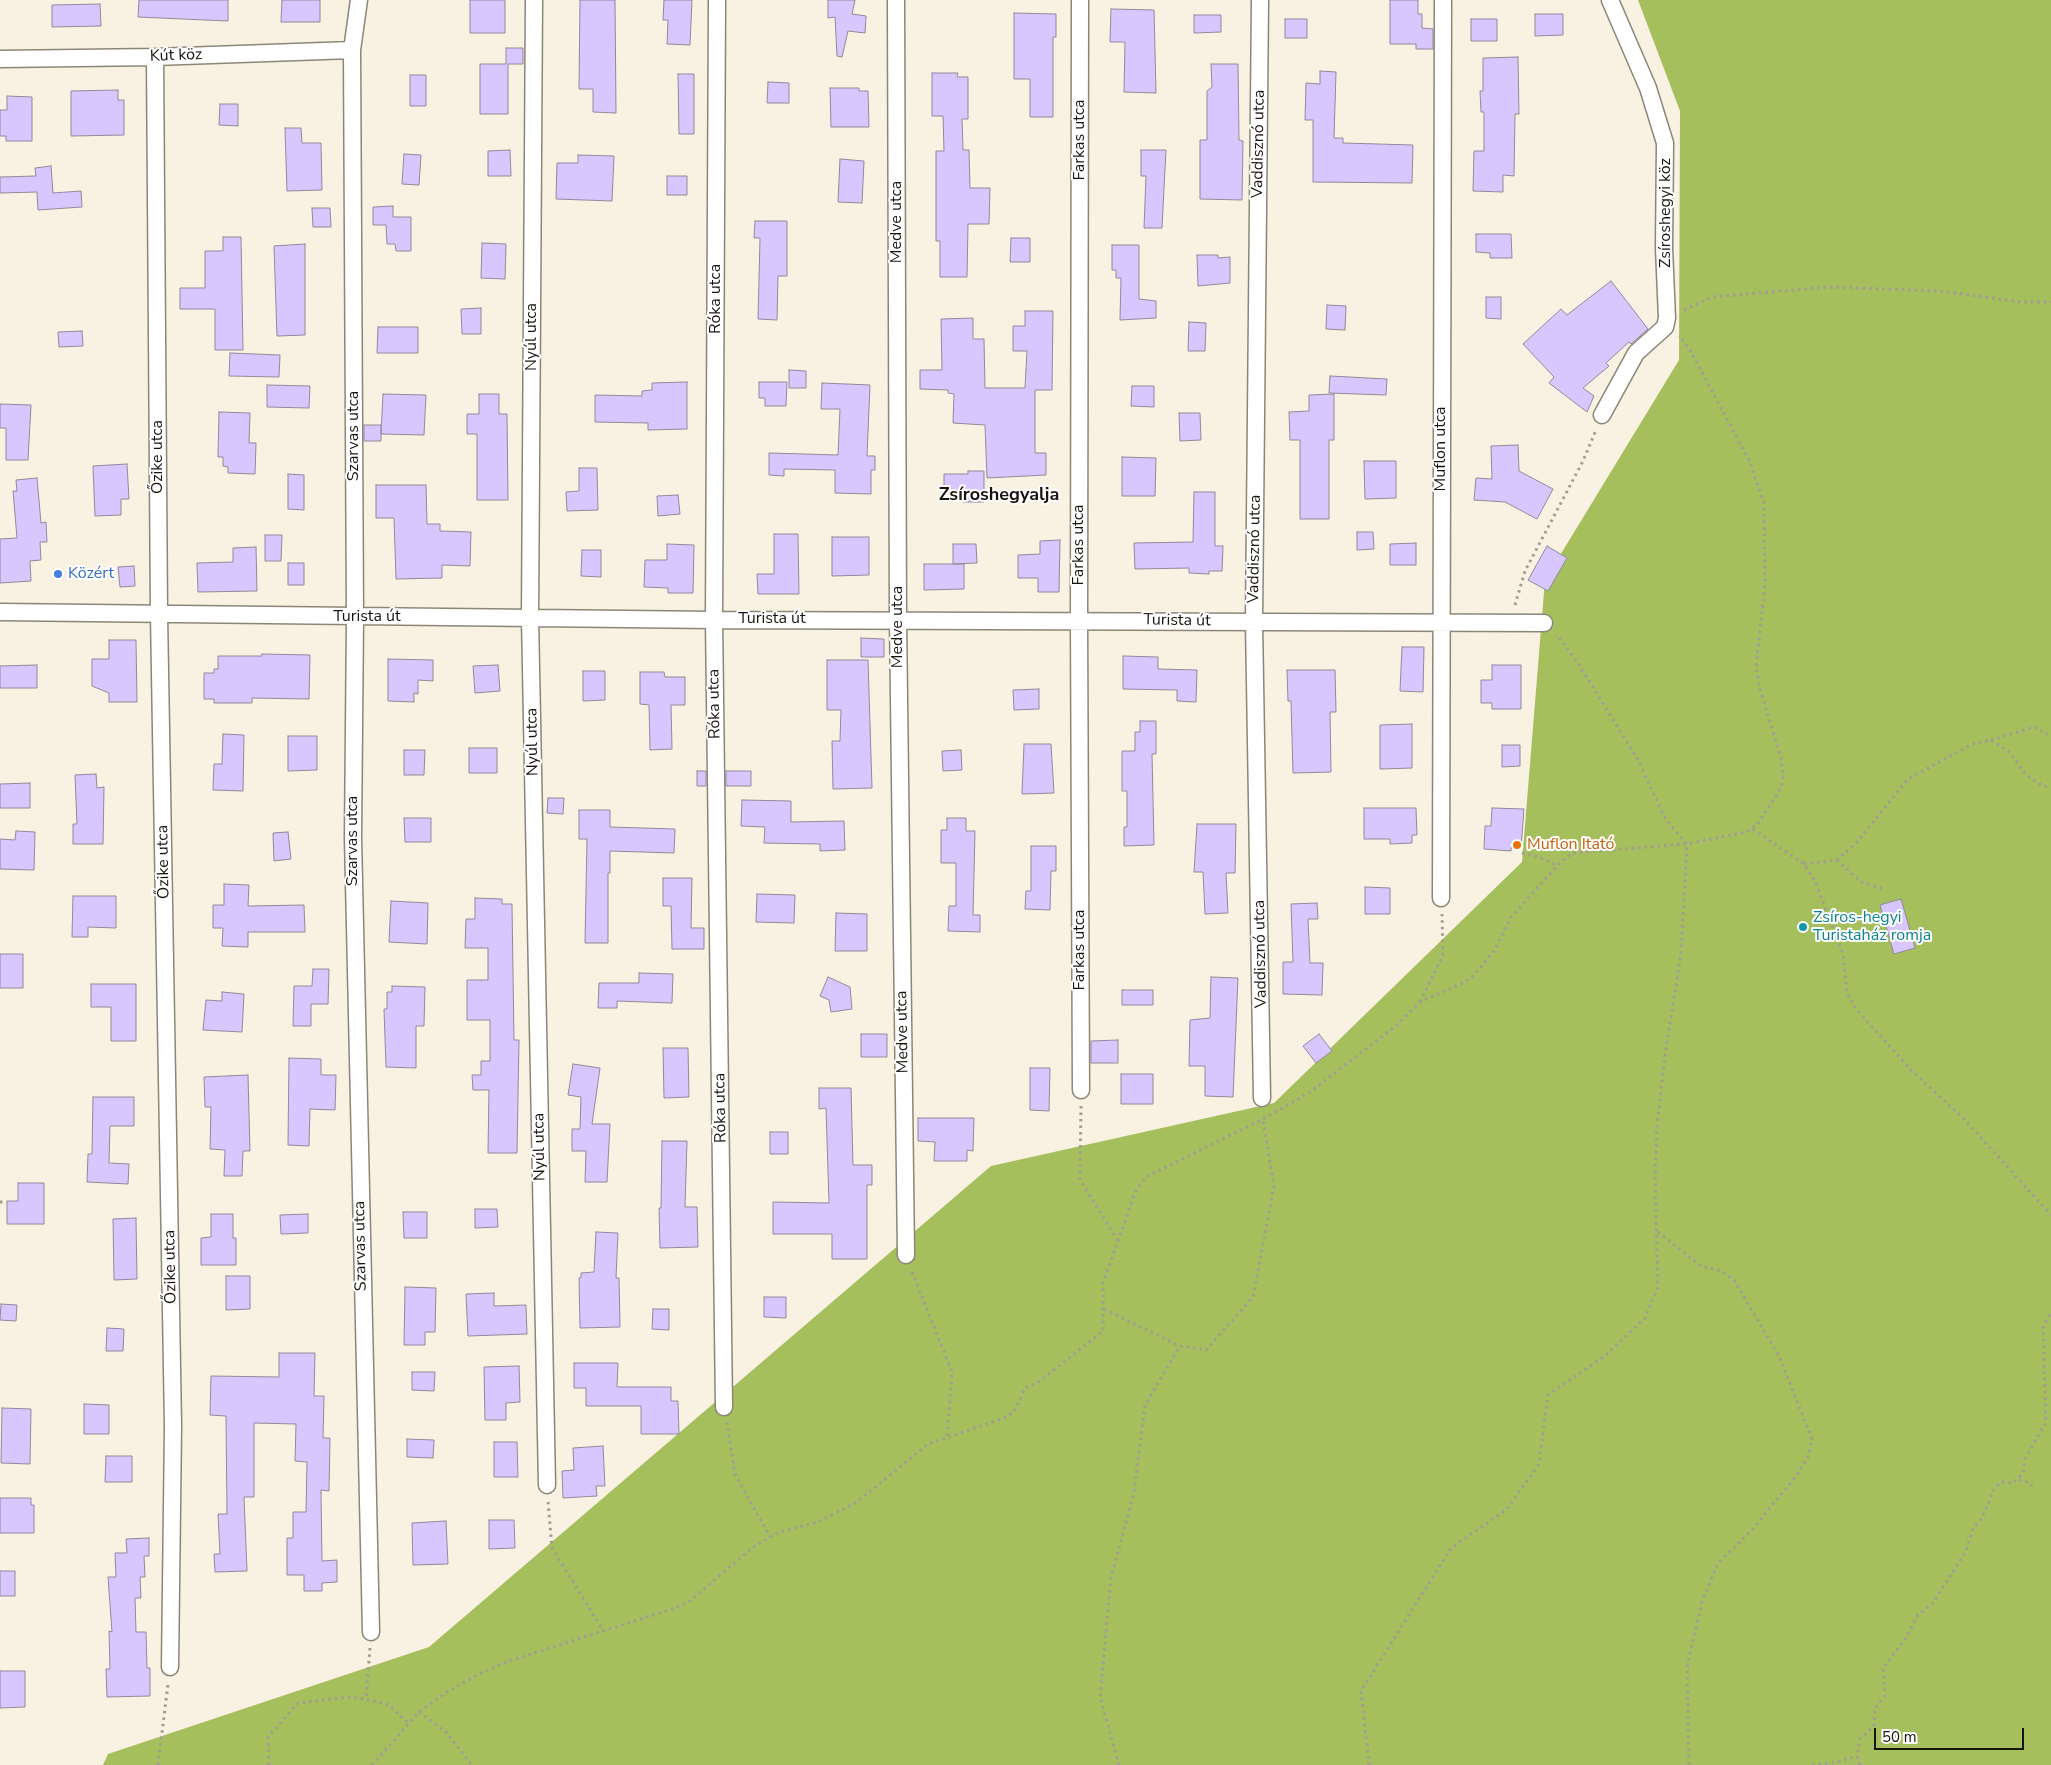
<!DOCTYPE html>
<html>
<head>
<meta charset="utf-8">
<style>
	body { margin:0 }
	#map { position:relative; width:2051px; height:1765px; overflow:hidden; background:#f9f1e2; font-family:"Nunito Sans",sans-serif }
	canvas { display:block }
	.scale { position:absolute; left:1874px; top:1728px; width:150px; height:22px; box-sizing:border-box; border:2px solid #17140f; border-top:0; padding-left:6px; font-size:15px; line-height:18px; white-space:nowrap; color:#17140f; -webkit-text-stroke:4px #fff; paint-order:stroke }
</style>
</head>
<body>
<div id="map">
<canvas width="2051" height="1765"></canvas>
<div class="scale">50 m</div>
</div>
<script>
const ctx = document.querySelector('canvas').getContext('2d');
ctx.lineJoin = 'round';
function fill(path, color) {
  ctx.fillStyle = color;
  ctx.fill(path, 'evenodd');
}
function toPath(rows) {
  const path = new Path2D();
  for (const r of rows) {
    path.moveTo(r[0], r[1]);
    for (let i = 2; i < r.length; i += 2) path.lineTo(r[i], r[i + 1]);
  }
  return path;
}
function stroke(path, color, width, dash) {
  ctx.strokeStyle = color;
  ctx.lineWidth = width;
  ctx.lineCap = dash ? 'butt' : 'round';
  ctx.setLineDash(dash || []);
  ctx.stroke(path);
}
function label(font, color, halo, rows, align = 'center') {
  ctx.font = font + ' "Nunito Sans",sans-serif';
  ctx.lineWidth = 4;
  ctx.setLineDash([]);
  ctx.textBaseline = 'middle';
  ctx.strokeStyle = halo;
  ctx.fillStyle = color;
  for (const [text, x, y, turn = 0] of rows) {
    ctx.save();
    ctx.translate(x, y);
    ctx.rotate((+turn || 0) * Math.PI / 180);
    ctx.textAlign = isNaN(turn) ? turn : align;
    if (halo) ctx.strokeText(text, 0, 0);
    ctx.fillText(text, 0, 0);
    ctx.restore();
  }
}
fill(toPath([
	[1638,0,2051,0,2051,1765,103,1765,108,1754,429,1647,991,1166,1274,1103,1522,862,1545,580,1679,360,1680,111]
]), '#a6bf5d');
const building = toPath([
	[139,0,228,0,228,21,138,17,139,0],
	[282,0,320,0,320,22,281,22,282,0],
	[470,0,505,0,505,33,470,33,470,0],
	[580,0,615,0,616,113,593,112,593,89,579,89,580,0],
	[664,0,692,0,690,45,667,44,668,20,663,20,664,0],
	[828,0,855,0,852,14,866,16,865,33,848,31,842,57,837,56,835,17,828,18,828,0],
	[1390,0,1418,0,1418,14,1422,14,1422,28,1433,29,1433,49,1416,49,1416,44,1390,44,1390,0],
	[100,4,101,26,52,27,52,5,100,4],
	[1111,9,1154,10,1156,93,1124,92,1125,42,1110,42,1111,9],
	[1014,13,1056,14,1056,37,1053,37,1053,117,1030,117,1030,79,1014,79,1014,13],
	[1535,14,1563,14,1563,35,1535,36,1535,14],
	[1194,15,1221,15,1221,32,1194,33,1194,15],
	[1285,19,1307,19,1307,38,1285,38,1285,19],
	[1471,19,1497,19,1497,41,1471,41,1471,19],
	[506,48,523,48,523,64,508,64,508,114,480,114,480,64,506,64,506,48],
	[1518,57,1519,114,1515,114,1514,176,1503,175,1503,192,1473,191,1474,151,1484,151,1484,112,1481,112,1480,91,1483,91,1483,58,1518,57],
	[1211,64,1238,64,1239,140,1243,141,1242,200,1200,199,1200,140,1207,140,1207,91,1212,87,1211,64],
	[1320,71,1336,72,1334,138,1343,138,1343,143,1413,145,1412,183,1313,182,1313,120,1305,120,1306,83,1320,84,1320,71],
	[932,73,958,73,957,77,968,77,968,119,962,119,963,150,969,150,970,188,990,188,989,224,968,224,967,277,940,277,940,241,936,241,936,151,944,151,943,116,932,116,932,73],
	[678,74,694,74,694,134,679,134,678,74],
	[410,75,426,75,426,106,410,106,410,75],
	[768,82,789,83,789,103,767,103,768,82],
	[830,88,859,88,859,91,868,91,869,127,831,127,830,88],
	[118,90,118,100,124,100,124,135,71,136,71,91,118,90],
	[7,96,32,97,32,141,6,141,6,136,0,136,0,110,7,110,7,96],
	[220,104,238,104,238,126,219,125,220,104],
	[285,128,301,128,302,143,321,143,322,190,287,191,285,128],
	[510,150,511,176,488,176,488,151,510,150],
	[1141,150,1166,150,1162,228,1144,228,1146,176,1141,176,1141,150],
	[404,154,421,155,419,185,402,184,404,154],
	[578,155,614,156,612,201,556,199,557,163,578,163,578,155],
	[840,159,864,161,862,203,838,202,840,159],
	[51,166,53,193,81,191,82,207,38,210,37,192,0,193,0,177,36,176,35,168,51,166],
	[667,176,687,176,687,195,667,195,667,176],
	[393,206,393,217,411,217,411,251,396,251,395,244,387,244,386,225,373,225,373,207,393,206],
	[312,208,330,208,331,227,313,227,312,208],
	[755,221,787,221,787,276,778,276,777,320,758,319,760,238,754,238,755,221],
	[1476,234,1511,234,1512,258,1490,258,1490,253,1476,252,1476,234],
	[223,237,241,237,243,350,215,350,215,309,180,309,180,288,205,288,205,251,223,251,223,237],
	[1011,238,1030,238,1030,262,1010,262,1011,238],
	[482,243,506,244,505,279,481,278,482,243],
	[305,244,305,335,277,336,274,246,305,244],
	[1112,245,1139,245,1139,299,1156,301,1156,318,1120,320,1121,278,1116,278,1116,270,1112,270,1112,245],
	[1197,255,1218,255,1218,258,1230,257,1230,283,1198,286,1197,255],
	[1611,281,1648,329,1631,344,1629,342,1606,363,1609,366,1583,388,1594,396,1587,412,1549,383,1554,377,1523,344,1561,309,1567,315,1611,281],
	[1486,297,1501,297,1501,319,1486,318,1486,297],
	[1327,305,1346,306,1345,330,1326,329,1327,305],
	[481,308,481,334,462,334,461,309,481,308],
	[1025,311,1053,311,1052,390,1035,390,1035,453,1046,453,1046,475,987,478,985,425,953,423,954,394,948,393,948,390,920,389,920,370,942,370,941,319,973,318,973,339,984,339,985,388,1025,388,1027,351,1013,351,1013,326,1025,326,1025,311],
	[1189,322,1206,323,1205,351,1188,351,1189,322],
	[378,327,418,327,418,353,377,353,378,327],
	[82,331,83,346,59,347,58,332,82,331],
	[230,353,280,355,279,377,229,376,230,353],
	[789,370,806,371,806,388,789,388,789,370],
	[1330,376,1387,379,1386,395,1329,393,1330,376],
	[687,382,687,429,648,430,648,423,595,422,595,395,642,396,642,391,652,390,652,383,687,382],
	[759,382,787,382,786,406,765,406,765,398,759,398,759,382],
	[822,383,870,385,867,456,875,456,875,470,871,470,871,494,835,493,835,470,784,469,784,476,769,475,769,453,838,455,840,409,821,409,822,383],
	[267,385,310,386,309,408,267,407,267,385],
	[1132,386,1154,386,1154,407,1131,406,1132,386],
	[383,394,426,395,424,435,381,434,383,394],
	[479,394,499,394,499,414,507,414,508,500,477,500,477,434,467,434,467,414,479,414,479,394],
	[1334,394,1334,440,1329,440,1329,519,1300,519,1300,440,1290,440,1289,412,1309,411,1309,395,1334,394],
	[0,404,31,405,28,460,6,460,6,428,0,428,0,404],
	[219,412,250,413,249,443,256,443,255,474,228,473,228,467,223,466,223,457,218,457,219,412],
	[1179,413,1200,413,1201,440,1180,441,1179,413],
	[364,425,381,425,381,441,364,441,364,425],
	[1518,445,1519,471,1553,489,1537,519,1505,502,1474,500,1476,478,1492,479,1491,446,1518,445],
	[1122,457,1156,458,1155,496,1122,496,1122,457],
	[1364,461,1396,461,1396,498,1365,499,1364,461],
	[127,464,129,499,121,499,121,515,95,516,93,466,127,464],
	[579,468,597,468,598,510,567,511,566,492,579,491,579,468],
	[968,471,984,471,984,502,963,502,963,493,944,494,944,474,968,474,968,471],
	[288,474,304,475,304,510,288,509,288,474],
	[37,478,41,523,46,522,47,542,40,542,41,560,30,561,31,581,0,583,0,539,17,538,13,491,17,491,16,480,37,478],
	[376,485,426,485,427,524,440,524,440,531,471,532,470,566,442,565,442,578,396,579,394,518,376,518,376,485],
	[1194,492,1215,492,1215,546,1223,546,1222,571,1209,571,1209,574,1189,573,1189,568,1135,569,1134,543,1193,542,1194,492],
	[678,495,680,514,658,516,657,496,678,495],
	[1357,532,1373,532,1374,549,1357,550,1357,532],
	[774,534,798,534,799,594,758,594,757,574,774,574,774,534],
	[265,535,282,535,281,561,265,561,265,535],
	[832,537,869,537,869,575,832,576,832,537],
	[1060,540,1059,592,1038,592,1038,578,1018,578,1018,555,1040,554,1040,541,1060,540],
	[1416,543,1416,565,1390,565,1390,544,1416,543],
	[667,544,694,545,693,593,668,593,668,588,644,587,645,560,667,560,667,544],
	[953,544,976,544,977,563,953,564,953,544],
	[1547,546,1567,558,1548,591,1528,580,1547,546],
	[256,547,257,591,198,592,197,563,233,562,233,548,256,547],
	[582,550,601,550,601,577,581,576,582,550],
	[288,563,304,563,304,585,288,585,288,563],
	[924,564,964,564,964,589,924,590,924,564],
	[134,566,135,586,120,587,118,567,134,566],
	[861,638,884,639,884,657,861,657,861,638],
	[109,640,136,640,137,702,109,702,109,693,92,686,92,659,109,659,109,640],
	[1402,647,1424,647,1423,692,1400,691,1402,647],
	[262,654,310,655,309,699,252,698,252,703,214,703,214,699,204,699,204,673,214,673,214,669,218,669,218,656,262,656,262,654],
	[1123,656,1158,657,1158,669,1197,670,1196,702,1177,701,1177,690,1123,689,1123,656],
	[388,659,433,660,433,681,418,680,418,694,414,693,414,702,388,701,388,659],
	[827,660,868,660,872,788,833,789,832,741,840,741,841,710,827,710,827,660],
	[37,665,37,688,0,688,0,666,37,665],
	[498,665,500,691,475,693,473,666,498,665],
	[1492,665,1521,665,1521,709,1492,709,1492,703,1481,703,1481,680,1492,680,1492,665],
	[1287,670,1335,670,1336,712,1330,712,1331,772,1293,773,1291,701,1288,701,1287,670],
	[583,671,605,671,605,700,583,701,583,671],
	[640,672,664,672,665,677,685,677,685,705,671,705,672,749,650,750,649,705,640,704,640,672],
	[1039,689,1039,709,1014,710,1013,690,1039,689],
	[1140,721,1156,721,1156,754,1152,754,1154,845,1124,846,1124,827,1127,827,1127,791,1122,791,1122,751,1135,751,1135,732,1140,732,1140,721],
	[1412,724,1412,768,1380,769,1380,725,1412,724],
	[223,734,244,735,243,791,213,790,214,764,222,764,223,734],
	[288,736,317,736,317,770,288,771,288,736],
	[1024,744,1051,744,1054,793,1022,794,1024,744],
	[1502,745,1520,745,1520,766,1502,767,1502,745],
	[469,748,497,748,497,773,469,773,469,748],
	[404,750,425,750,424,775,404,775,404,750],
	[961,750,962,770,943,771,942,751,961,750],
	[697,771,706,771,706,786,697,786,697,771],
	[726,771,751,771,751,786,726,786,726,771],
	[96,774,97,788,104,787,103,844,73,844,73,824,77,824,75,775,96,774],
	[30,783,30,808,0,808,0,784,30,783],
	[548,798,564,798,563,814,547,813,548,798],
	[742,800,791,801,791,822,844,821,845,850,820,851,820,844,764,843,765,827,741,826,742,800],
	[1364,808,1416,808,1417,835,1412,835,1412,843,1390,844,1390,839,1364,839,1364,808],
	[1492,808,1524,809,1521,848,1511,848,1511,851,1484,849,1485,826,1491,826,1492,808],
	[579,810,610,810,610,827,675,829,674,853,610,851,610,873,608,873,608,943,585,943,587,839,579,839,579,810],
	[404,818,431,818,431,842,405,842,404,818],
	[947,818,966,818,966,831,975,831,973,915,980,915,980,932,948,931,949,906,956,906,956,863,941,863,941,830,947,830,947,818],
	[1197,824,1236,824,1235,873,1226,873,1228,913,1205,914,1203,872,1194,872,1197,824],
	[16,831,35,832,34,870,0,869,0,839,15,840,16,831],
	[288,832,291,859,274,861,273,833,288,832],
	[1031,846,1056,846,1056,871,1051,871,1050,910,1025,909,1026,891,1031,891,1031,846],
	[663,878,692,878,691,928,704,928,704,949,672,949,671,906,663,906,663,878],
	[224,884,249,885,248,906,304,905,305,932,248,932,248,947,222,946,223,928,213,928,213,905,224,905,224,884],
	[1365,887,1390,888,1390,914,1365,914,1365,887],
	[757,894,795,895,794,923,756,922,757,894],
	[73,896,116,896,116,928,88,927,88,937,72,937,73,896],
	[475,898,502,899,502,904,512,904,514,1040,519,1040,517,1153,488,1153,489,1090,473,1090,472,1075,481,1075,481,1061,490,1061,490,1020,467,1020,467,980,488,980,488,948,465,948,466,919,475,919,475,898],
	[1901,899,1915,948,1894,954,1880,905,1901,899],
	[391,901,428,903,427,944,389,942,391,901],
	[1317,903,1318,919,1308,919,1310,963,1323,963,1322,995,1283,994,1283,962,1293,962,1291,904,1317,903],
	[836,913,867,914,867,951,835,951,836,913],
	[0,954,23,954,23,988,0,988,0,954],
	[313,969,329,969,328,1004,311,1004,311,1026,293,1026,294,986,312,986,313,969],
	[639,973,673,974,672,1003,617,1001,617,1008,598,1008,599,983,639,983,639,973],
	[828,977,850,987,852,1009,831,1012,829,1000,820,996,828,977],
	[1211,977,1238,978,1233,1097,1205,1096,1205,1066,1189,1066,1190,1020,1210,1018,1211,977],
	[91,984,136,984,136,1041,111,1041,111,1007,91,1007,91,984],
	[392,986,425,987,424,1026,416,1026,416,1068,386,1067,384,1009,387,1009,387,992,392,992,392,986],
	[1122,990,1153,990,1153,1005,1122,1005,1122,990],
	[222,992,244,994,242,1032,203,1030,206,1000,222,1001,222,992],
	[861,1034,887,1034,887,1057,861,1057,861,1034],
	[1319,1034,1332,1051,1316,1063,1303,1046,1319,1034],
	[1118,1040,1118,1063,1091,1063,1091,1041,1118,1040],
	[663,1048,688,1048,689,1097,664,1098,663,1048],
	[289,1058,321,1059,321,1075,336,1075,335,1110,310,1109,309,1146,288,1145,289,1058],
	[573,1064,600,1068,592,1124,610,1124,607,1182,585,1182,586,1151,572,1151,572,1129,580,1129,581,1097,568,1095,573,1064],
	[1030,1068,1050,1068,1049,1111,1030,1110,1030,1068],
	[1121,1074,1153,1074,1153,1104,1121,1104,1121,1074],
	[248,1075,250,1151,243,1151,242,1176,224,1176,225,1150,210,1149,211,1107,205,1107,204,1077,248,1075],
	[819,1088,851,1088,853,1165,872,1165,872,1185,867,1185,867,1259,832,1259,832,1234,773,1234,773,1202,829,1203,826,1108,819,1109,819,1088],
	[93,1097,134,1097,134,1126,110,1126,109,1163,129,1164,128,1184,87,1182,88,1154,92,1154,93,1097],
	[918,1118,974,1118,973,1151,967,1150,967,1161,934,1161,935,1142,918,1141,918,1118],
	[770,1132,788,1132,788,1154,770,1154,770,1132],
	[662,1141,687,1141,685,1207,697,1207,698,1247,660,1248,659,1208,661,1208,662,1141],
	[18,1183,44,1183,44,1224,7,1224,7,1201,18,1201,18,1183],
	[475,1209,497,1209,498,1227,475,1228,475,1209],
	[403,1212,427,1212,427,1238,404,1238,403,1212],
	[211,1214,233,1214,233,1238,236,1238,236,1265,201,1265,201,1238,211,1237,211,1214],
	[308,1214,308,1233,281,1234,280,1215,308,1214],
	[136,1218,137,1279,114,1280,113,1219,136,1218],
	[596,1232,618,1233,616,1278,619,1278,620,1327,580,1328,579,1278,581,1277,581,1273,594,1272,596,1232],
	[226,1276,250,1276,250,1309,226,1310,226,1276],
	[405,1287,436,1288,435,1332,425,1332,425,1345,404,1345,405,1287],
	[494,1293,494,1306,526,1305,527,1334,468,1336,466,1294,494,1293],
	[764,1297,786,1297,786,1318,764,1317,764,1297],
	[1,1304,17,1305,16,1321,0,1320,1,1304],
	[653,1309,669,1309,669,1330,652,1329,653,1309],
	[107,1328,124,1329,123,1351,106,1351,107,1328],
	[279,1353,315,1353,314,1396,324,1396,323,1438,330,1438,329,1491,321,1490,322,1561,337,1560,337,1582,322,1583,322,1591,304,1591,304,1575,287,1575,287,1538,293,1538,293,1512,306,1512,307,1462,295,1461,296,1424,254,1423,254,1497,244,1497,247,1571,215,1572,214,1554,220,1554,218,1514,227,1514,226,1416,210,1415,211,1376,279,1377,279,1353],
	[574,1363,618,1363,617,1387,671,1387,671,1401,678,1401,679,1434,641,1434,641,1406,586,1406,586,1388,574,1388,574,1363],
	[519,1366,520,1402,506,1403,506,1420,485,1420,484,1367,519,1366],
	[412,1372,435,1372,434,1391,412,1390,412,1372],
	[84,1404,109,1405,109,1434,84,1434,84,1404],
	[2,1408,31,1409,30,1464,1,1463,2,1408],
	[407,1439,434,1440,433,1458,407,1457,407,1439],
	[494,1442,517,1442,518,1477,494,1477,494,1442],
	[603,1446,605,1486,596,1486,597,1496,563,1498,562,1471,574,1470,573,1448,603,1446],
	[106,1456,132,1456,132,1482,105,1482,106,1456],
	[0,1498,31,1498,31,1505,34,1505,34,1533,0,1533,0,1498],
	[489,1520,514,1520,515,1548,489,1549,489,1520],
	[446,1521,448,1564,413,1565,412,1523,446,1521],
	[149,1538,149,1556,144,1556,145,1577,140,1577,141,1598,135,1598,136,1632,146,1632,147,1668,150,1668,150,1696,107,1697,106,1669,110,1669,109,1631,112,1632,108,1577,116,1577,115,1553,127,1553,126,1539,149,1538],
	[0,1571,15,1571,15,1596,0,1596,0,1571],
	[0,1671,25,1671,25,1707,0,1708,0,1671]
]);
fill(building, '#d8c7fe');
stroke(building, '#8f8a99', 1);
const street = toPath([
	[359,0,352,50,355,617,353,838,371,1632],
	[534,0,530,617,547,1485],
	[717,0,714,620,724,1407],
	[896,0,898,619,906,1255],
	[1080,0,1079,620,1081,1090],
	[1260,0,1254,622,1262,1098],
	[155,57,159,614,173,1426,170,1667],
	[0,59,155,57,352,50],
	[1602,415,1636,353,1665,327,1667,318,1664,248,1665,143,1648,88,1610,0],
	[0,612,714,620,1544,623],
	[1441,898,1443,0]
]);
stroke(street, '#8d8678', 19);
stroke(toPath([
	[1684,310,1712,297,1828,287,1939,291,2022,302,2051,302],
	[1515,605,1525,571,1583,461,1596,430],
	[1991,740,2034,727,2051,736],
	[1753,829,1804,864,1815,881,1843,954,1847,993,1857,1010,1910,1069,1965,1120,2051,1215],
	[1522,853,1539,857,1558,866],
	[1837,860,1861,882,1884,889],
	[1804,864,1837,860,1857,842,1908,779,1973,744,1991,740,2009,752,2026,775,2043,786,2051,787],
	[1420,1002,1443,955,1442,914],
	[1081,1106,1080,1180,1117,1239],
	[0,1202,7,1202],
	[1658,1232,1701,1266,1721,1271,1734,1280,1779,1356,1812,1439,1809,1454,1797,1475,1752,1530,1718,1563,1702,1602,1687,1667,1689,1765],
	[912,1272,952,1372,947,1436],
	[1104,1309,1180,1346],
	[727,1422,735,1474,770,1537],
	[2019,1480,2030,1483,2032,1486],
	[548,1502,552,1548,604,1632],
	[370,1648,366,1699,389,1705,408,1723],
	[419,1712,447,1733,472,1765],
	[158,1765,168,1684],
	[269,1765,268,1737,298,1703,350,1697,366,1699],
	[372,1765,419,1712,447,1692,475,1676,506,1662,675,1608,690,1601,753,1547,779,1532,818,1522,857,1502,928,1444,1004,1418,1014,1412,1025,1388,1037,1383,1103,1331,1103,1283,1135,1193,1146,1177,1263,1119,1310,1092,1396,1026,1420,1002,1465,982,1476,973,1494,951,1511,917,1561,862,1572,853,1687,844,1746,832,1757,825,1781,788,1783,777,1781,758,1760,689,1756,667,1765,584,1764,503,1749,460,1690,350,1679,336],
	[1119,1765,1100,1697,1111,1578,1134,1493,1145,1405,1180,1346,1206,1350,1253,1297,1274,1186,1263,1119],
	[1369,1765,1361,1691,1451,1548,1506,1510,1539,1464,1548,1395,1606,1355,1645,1318,1658,1287,1655,1177,1657,1126,1665,1055,1681,954,1687,844,1666,820,1637,758,1576,660,1556,634],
	[1812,1765,1834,1763,1857,1756],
	[1860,1765,1857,1756,1860,1739,1874,1726,1875,1708,1885,1696,1883,1668,1904,1641,1918,1615,1933,1603,1966,1551,1973,1529,1982,1518,1995,1487,2003,1482,2013,1483,2023,1473,2025,1459,2046,1422,2043,1328,2051,1312]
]), '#a29c91', 3, [2.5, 4]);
stroke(street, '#fff', 16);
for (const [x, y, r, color] of [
	[58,574,5,"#3f7fe0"],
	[1517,845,5,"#e8710a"],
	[1803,927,5,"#0f9aa8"]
]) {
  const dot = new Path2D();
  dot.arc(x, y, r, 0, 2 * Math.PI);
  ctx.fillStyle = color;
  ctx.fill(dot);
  stroke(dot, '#fff', 2);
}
label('16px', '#17140f', '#fff', [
	["Kút köz",176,56,-2],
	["Farkas utca",1080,140,-90],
	["Vaddisznó utca",1259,144,-89],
	["Zsíroshegyi köz",1666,213,-90],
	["Medve utca",897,222,-90],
	["Róka utca",716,299,-90],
	["Nyúl utca",532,337,-90],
	["Szarvas utca",354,436,-90],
	["Muflon utca",1441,449,-90],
	["Őzike utca",158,457,-90],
	["Farkas utca",1079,545,-90],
	["Vaddisznó utca",1255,549,-89],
	["Turista út",367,617],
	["Turista út",772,619],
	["Turista út",1177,621,1],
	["Medve utca",898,627,-90],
	["Róka utca",715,704,-91],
	["Nyúl utca",533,742,-91],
	["Szarvas utca",353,841,-90],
	["Őzike utca",164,862,-91],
	["Farkas utca",1080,950,-90],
	["Vaddisznó utca",1261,954,-91],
	["Medve utca",903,1032,-91],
	["Róka utca",721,1108,-91],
	["Nyúl utca",540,1147,-91],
	["Szarvas utca",361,1246,-91],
	["Őzike utca",171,1267,-91]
]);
label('16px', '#366cbe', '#fff', [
	["Közért",68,574]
], 'left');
label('16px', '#c56008', '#fff', [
	["Muflon Itató",1527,845]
], 'left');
label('16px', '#0d838f', '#fff', [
	["Zsíros-hegyi",1813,918],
	["Turistaház romja",1813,936]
], 'left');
label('bold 18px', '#17140f', '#fff', [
	["Zsíroshegyalja",999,496]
]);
</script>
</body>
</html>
